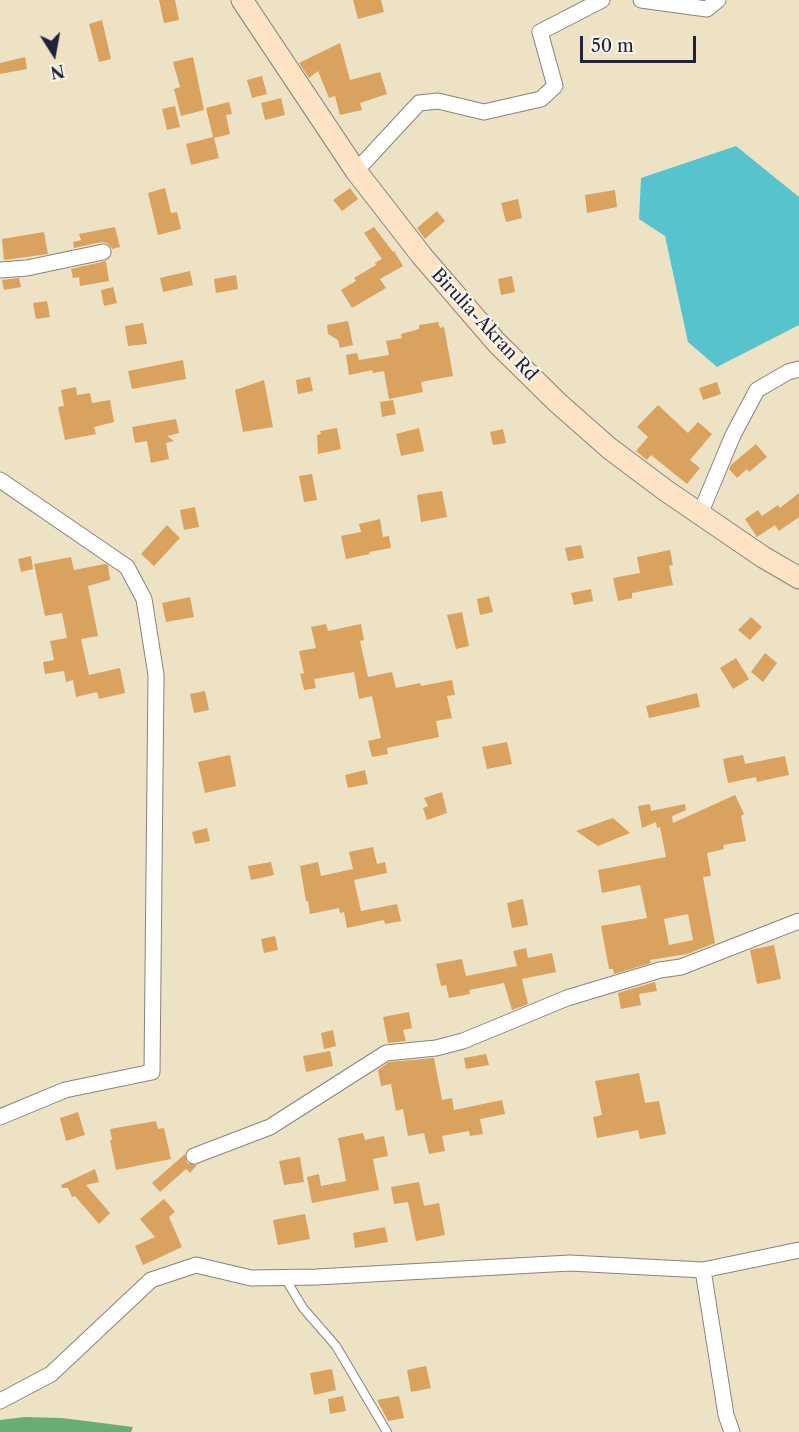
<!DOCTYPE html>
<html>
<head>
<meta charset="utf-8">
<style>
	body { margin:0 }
	#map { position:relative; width:799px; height:1432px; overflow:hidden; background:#eee2c4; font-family:"Libre Caslon Text",serif }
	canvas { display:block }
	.north { position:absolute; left:24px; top:24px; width:60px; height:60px; -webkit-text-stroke:4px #fbf7ec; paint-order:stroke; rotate:169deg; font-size:16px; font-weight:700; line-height:24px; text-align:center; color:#22223b }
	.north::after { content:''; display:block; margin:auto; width:21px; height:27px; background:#22223b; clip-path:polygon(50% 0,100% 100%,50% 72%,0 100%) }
	.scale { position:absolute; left:580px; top:36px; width:116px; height:27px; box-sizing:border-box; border:3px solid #22223b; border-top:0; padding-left:8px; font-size:18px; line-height:21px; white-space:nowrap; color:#22223b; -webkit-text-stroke:4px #fbf7ec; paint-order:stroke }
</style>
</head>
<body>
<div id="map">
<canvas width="799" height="1432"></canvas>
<div class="north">N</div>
<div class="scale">50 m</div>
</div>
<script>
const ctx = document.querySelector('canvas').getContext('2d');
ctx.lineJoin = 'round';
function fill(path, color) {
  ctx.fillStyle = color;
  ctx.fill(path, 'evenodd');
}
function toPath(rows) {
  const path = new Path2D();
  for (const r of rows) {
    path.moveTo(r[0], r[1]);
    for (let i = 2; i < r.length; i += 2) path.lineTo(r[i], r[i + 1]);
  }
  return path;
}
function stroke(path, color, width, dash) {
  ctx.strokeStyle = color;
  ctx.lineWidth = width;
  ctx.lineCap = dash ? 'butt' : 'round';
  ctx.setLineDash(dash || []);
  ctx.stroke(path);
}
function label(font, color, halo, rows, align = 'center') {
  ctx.font = font + ' "Libre Caslon Text",serif';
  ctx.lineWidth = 4.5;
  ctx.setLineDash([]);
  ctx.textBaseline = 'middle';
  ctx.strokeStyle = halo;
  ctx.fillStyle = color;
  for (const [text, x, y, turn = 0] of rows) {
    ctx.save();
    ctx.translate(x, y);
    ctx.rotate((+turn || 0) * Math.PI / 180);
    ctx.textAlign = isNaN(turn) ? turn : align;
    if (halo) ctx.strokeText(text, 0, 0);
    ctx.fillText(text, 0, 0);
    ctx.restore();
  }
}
fill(toPath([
	[25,1417,62,1418,133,1427,131,1432,0,1432,0,1420]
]), '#68ae74');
fill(toPath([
	[736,146,799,197,799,325,717,367,688,342,665,236,639,219,641,178]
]), '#57c4cd');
fill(toPath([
	[159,0,175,0,179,20,164,23],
	[353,0,381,0,384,12,358,19],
	[102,20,111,59,99,62,89,24],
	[340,43,350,80,380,72,387,94,360,103,362,110,340,115,335,96,329,98,318,71,309,78,299,63],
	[25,57,27,69,0,74,0,63],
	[193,57,204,110,181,116,174,89,180,87,173,62],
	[262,76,267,94,252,98,247,80],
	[281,98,285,115,265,120,261,103],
	[229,102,232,114,226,115,230,134,214,138,219,158,191,165,186,144,213,137,206,108],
	[175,106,180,127,167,130,162,109],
	[165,188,171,213,177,212,181,229,158,235,148,193],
	[350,188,358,199,342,211,333,200],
	[615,190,617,207,587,213,585,195],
	[518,199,522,218,506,222,501,203],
	[437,211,445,221,425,239,417,228],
	[115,227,120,247,112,249,107,243,102,242,74,248,73,242,81,240,79,234],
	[374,227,393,252,394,251,403,266,380,279,386,288,352,308,341,290,356,281,354,278,376,265,375,263,382,259,364,233],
	[44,232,48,254,4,260,2,239],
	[106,261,109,281,80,286,79,277,73,278,71,269],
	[190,271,193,285,163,292,160,278],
	[236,275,238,289,216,293,214,279],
	[512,276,515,292,501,295,498,279],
	[19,278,21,287,4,290,2,280],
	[113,287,117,303,104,306,101,290],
	[47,301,50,317,36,319,33,303],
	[348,321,353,345,340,348,338,340,328,334,327,325],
	[438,322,440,328,444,327,453,376,421,382,423,392,389,399,384,371,373,373,372,370,349,375,346,355,357,353,359,360,389,355,386,341,402,338,401,334,419,329,419,325],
	[143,323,147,344,128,346,125,326],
	[183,360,186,379,132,389,128,371],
	[310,377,313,391,298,394,296,380],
	[264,380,273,427,243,432,235,390],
	[717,382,721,394,703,400,699,388],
	[76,387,77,395,90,393,92,403,110,400,114,422,94,427,96,434,65,440,58,407,64,406,61,390],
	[393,400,396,414,382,417,380,402],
	[658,405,688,433,698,422,712,434,690,460,700,468,687,484,651,455,647,460,636,451,648,437,637,427],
	[176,419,179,433,167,436,174,441,166,443,169,459,151,463,147,441,135,443,132,427],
	[337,428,341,449,318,454,317,435,321,434,320,431],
	[419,428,424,451,401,456,396,434],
	[503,429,506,443,493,445,490,432],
	[756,444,767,457,749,472,747,469,737,478,729,469,731,465],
	[312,474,317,500,304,502,299,476],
	[442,491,447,517,421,522,417,495],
	[799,493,799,517,779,531,775,525,757,537,745,519,758,510,762,516,778,505,780,508],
	[195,507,199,527,184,530,180,510],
	[380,519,383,537,389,536,391,548,369,552,370,554,346,559,341,536,361,532,359,524],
	[167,525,180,538,154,566,141,554],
	[581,545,584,558,568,561,565,548],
	[670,550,673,565,669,566,673,585,632,593,632,598,618,601,613,578,640,573,637,557],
	[31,556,33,569,21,572,18,559],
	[71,557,74,570,105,564,108,565,110,580,88,586,98,636,81,639,89,675,120,668,125,693,99,699,97,692,76,697,73,680,66,682,64,671,45,674,43,662,54,660,50,641,67,638,62,613,45,616,34,564],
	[591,589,593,601,574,605,571,593],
	[489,596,493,612,480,615,477,599],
	[190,597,194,617,166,622,162,603],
	[462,612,469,646,456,649,447,615],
	[751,617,762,627,750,640,738,630],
	[326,624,328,631,361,624,364,640,360,641,368,677,392,672,396,688,420,683,421,686,452,680,455,695,447,696,452,718,436,721,439,737,387,748,388,754,372,757,368,741,381,738,372,696,359,699,354,672,314,679,316,688,304,690,300,674,304,673,299,651,316,648,311,627],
	[765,653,777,663,763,682,751,672],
	[736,658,749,679,733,689,720,668],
	[205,691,209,710,194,713,190,694],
	[697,693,700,707,649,718,646,706],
	[507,742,512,764,487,769,482,747],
	[230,755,236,786,205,793,198,762],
	[743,755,745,764,785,756,789,775,757,782,756,777,728,783,723,759],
	[365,770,368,784,348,788,345,775],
	[442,792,447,813,427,820,423,808,428,806,424,798],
	[735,795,744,814,741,816,746,841,723,845,724,849,707,853,711,876,703,877,715,943,687,954,650,960,651,963,614,974,613,969,609,969,601,926,647,918,640,885,602,893,598,870,666,857,660,827,657,828,656,822,642,828,638,806,650,804,651,811,685,804,686,810,672,816,673,823],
	[688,914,693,940,669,945,664,919],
	[613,818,630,833,598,846,576,831],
	[207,828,210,841,195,844,192,832],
	[373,847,377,864,385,862,387,873,354,880,361,911,397,904,401,921,385,924,384,920,347,928,344,912,340,913,339,908,310,914,308,901,306,901,300,866,318,862,321,876,353,869,349,852],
	[271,862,274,875,251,880,248,866],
	[523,899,528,925,512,928,507,903],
	[275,936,278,950,264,953,261,939],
	[774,945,781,979,757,984,750,950],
	[526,948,528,958,552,953,556,972,522,979,528,1004,512,1010,504,983,469,990,470,994,449,998,446,985,441,986,436,964,462,959,466,976,517,966,513,951],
	[655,982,657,991,639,994,641,1005,621,1009,618,993],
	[409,1012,412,1028,403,1030,406,1041,388,1043,383,1017],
	[333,1030,336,1046,324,1049,321,1033],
	[330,1051,333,1066,306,1072,303,1056],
	[486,1054,489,1065,466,1069,464,1058],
	[434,1058,442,1100,452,1098,454,1110,502,1100,505,1114,480,1119,483,1134,470,1136,469,1131,442,1136,445,1151,429,1154,424,1133,408,1136,403,1109,396,1111,391,1084,381,1086,378,1070,389,1062],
	[639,1073,645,1103,659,1101,666,1134,640,1139,638,1130,597,1138,593,1117,602,1115,595,1081],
	[78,1112,85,1135,66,1141,60,1118],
	[156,1121,158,1129,164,1128,171,1159,116,1170,110,1140,112,1140,110,1129],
	[363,1133,365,1140,384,1136,388,1156,373,1159,379,1190,312,1203,307,1177,319,1174,321,1186,346,1181,338,1138],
	[185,1154,187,1163,197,1165,190,1173,186,1169,160,1192,152,1183],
	[300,1157,304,1182,284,1185,279,1161],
	[95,1169,99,1182,86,1185,110,1213,99,1224,75,1196,72,1197,68,1188,62,1188,61,1185],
	[419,1182,424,1206,439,1203,445,1235,416,1241,408,1202,394,1204,391,1187],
	[164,1199,175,1212,169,1217,182,1247,143,1265,135,1246,155,1237,140,1219],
	[305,1214,310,1239,278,1245,273,1220],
	[385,1227,388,1242,355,1248,353,1233],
	[426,1366,431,1388,411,1392,407,1370],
	[332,1369,336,1390,314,1395,310,1373],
	[343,1396,346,1411,330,1414,328,1399],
	[399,1396,404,1418,388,1421,377,1400]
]), '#d9a25f');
const lane = toPath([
	[285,1278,303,1308,336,1346,387,1432]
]);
const street = toPath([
	[641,0,707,9,718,0],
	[356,171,419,103,438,101,484,112,541,99,555,86,540,32,602,0],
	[0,270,27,268,103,252],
	[0,480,127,567,144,599,156,675,152,1072,65,1090,0,1117],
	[700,514,733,435,757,390,788,372,799,369],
	[194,1156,270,1127,386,1053,436,1048,463,1041,567,998,660,970,681,967,799,921],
	[703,1270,726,1415,732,1432],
	[0,1401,51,1374,151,1280,196,1265,251,1278,317,1277,570,1263,703,1270,799,1250]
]);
const secondary = toPath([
	[242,0,356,171,422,256,497,343,558,403,609,448,665,490,763,557,799,578]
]);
stroke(lane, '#888280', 10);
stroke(street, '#888280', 17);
stroke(secondary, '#888280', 23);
stroke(lane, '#fff', 8);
stroke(street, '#fff', 15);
stroke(secondary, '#fee4c5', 21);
label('18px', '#22223b', '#fbf7ec', [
	["Birulia-Akran Rd",484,325,47]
]);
</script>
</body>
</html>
